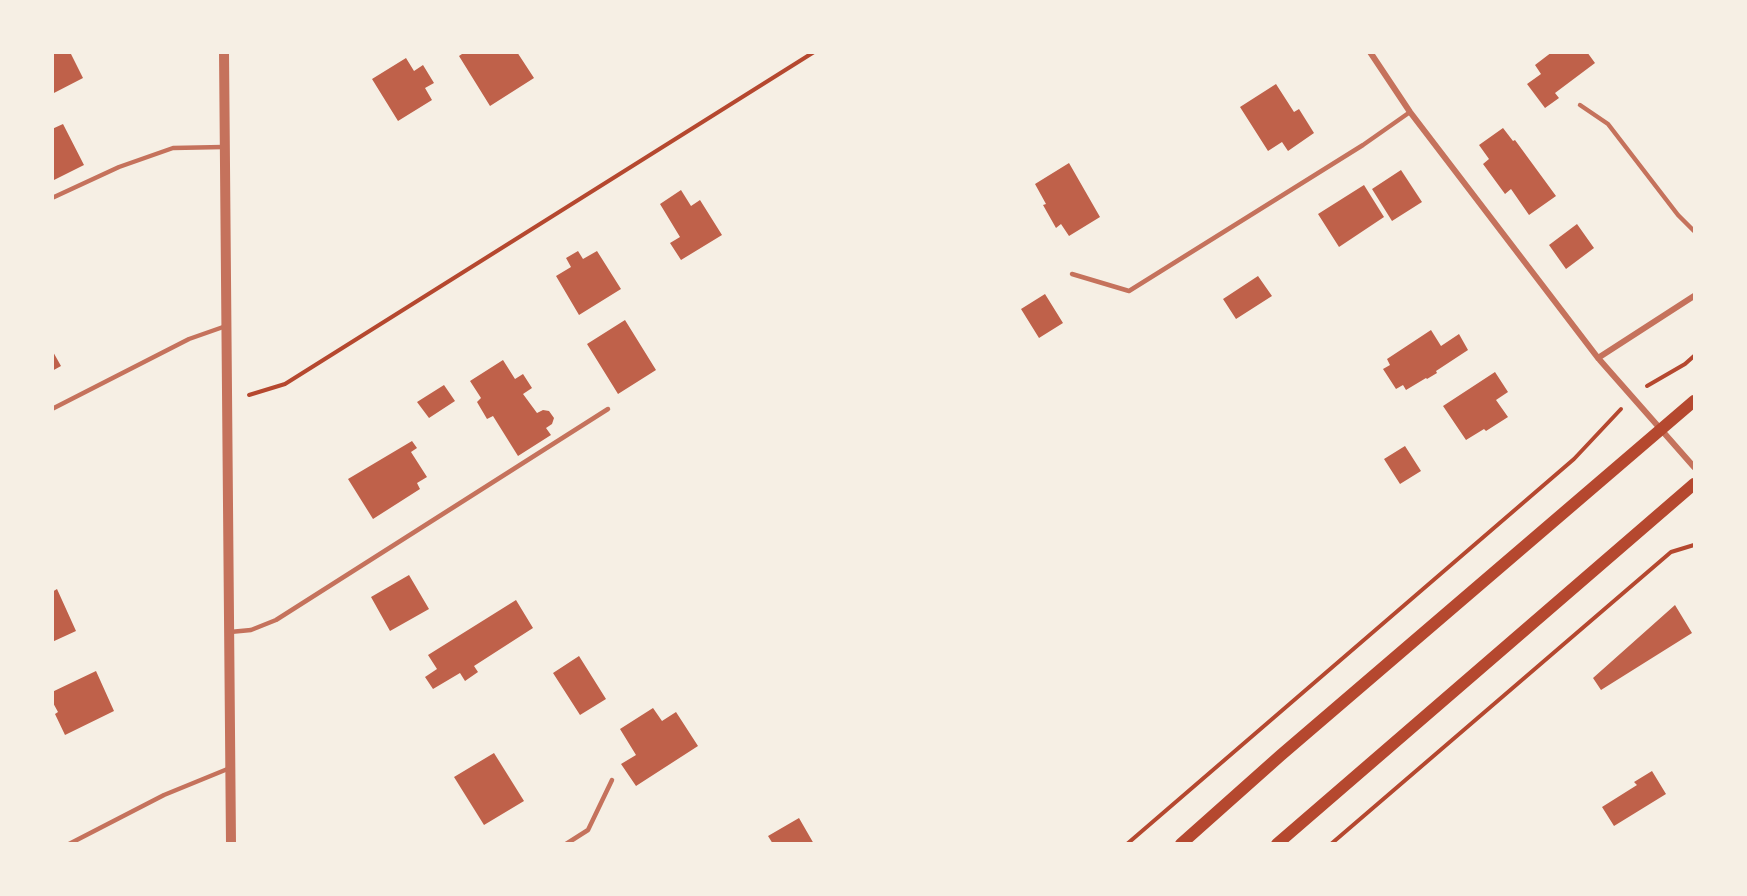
<!DOCTYPE html>
<html>
<head>
<meta charset="utf-8">
<style>
	body { margin:0 }
	#map { position:relative; width:1747px; height:896px; overflow:hidden; background:#f6efe4; font-family:Karla,sans-serif }
	canvas { display:block }
	.frame { position:absolute; inset:0; border:54px solid #f6efe4; pointer-events:none }
</style>
</head>
<body>
<div id="map">
<canvas width="1747" height="896"></canvas>
<div class="frame"></div>
</div>
<script>
const ctx = document.querySelector('canvas').getContext('2d');
ctx.lineJoin = 'round';
function fill(path, color) {
  ctx.fillStyle = color;
  ctx.fill(path, 'evenodd');
}
function toPath(rows) {
  const path = new Path2D();
  for (const r of rows) {
    path.moveTo(r[0], r[1]);
    for (let i = 2; i < r.length; i += 2) path.lineTo(r[i], r[i + 1]);
  }
  return path;
}
function stroke(path, color, width, dash) {
  ctx.strokeStyle = color;
  ctx.lineWidth = width;
  ctx.lineCap = dash ? 'butt' : 'round';
  ctx.setLineDash(dash || []);
  ctx.stroke(path);
}
fill(toPath([
	[52,52,70,52,83,78,52,94],
	[465,52,517,52,534,78,490,106,459,56],
	[1552,52,1587,52,1595,63,1555,93,1559,98,1545,108,1527,84,1541,74,1535,65],
	[406,58,414,71,423,65,434,83,425,88,432,100,398,121,372,79],
	[1276,84,1294,112,1299,109,1314,133,1288,151,1282,142,1268,151,1240,107],
	[63,124,84,165,52,181,52,129],
	[1503,128,1513,141,1515,140,1556,196,1529,215,1511,189,1505,194,1483,164,1489,159,1479,145],
	[1069,163,1100,217,1069,236,1061,224,1056,228,1043,205,1046,204,1035,184],
	[1401,170,1422,202,1392,221,1372,189],
	[1364,185,1384,217,1339,247,1318,214],
	[681,190,691,206,700,200,722,235,681,260,670,243,680,237,660,204],
	[1577,224,1594,248,1566,269,1549,245],
	[578,251,583,259,597,251,621,289,579,315,556,276,571,267,566,258],
	[1258,276,1272,296,1236,319,1223,299],
	[1045,294,1063,323,1039,338,1021,309],
	[625,320,656,370,618,394,587,344],
	[1431,330,1441,346,1459,334,1468,350,1436,371,1437,373,1427,379,1426,378,1406,390,1403,385,1396,389,1383,369,1390,365,1387,359],
	[52,350,61,366,52,371],
	[503,360,515,379,523,374,532,388,523,394,537,413,543,410,549,411,554,418,552,424,546,428,551,435,518,456,493,416,487,419,477,402,481,398,470,381],
	[1495,372,1508,392,1496,400,1508,417,1486,431,1484,429,1466,440,1443,406],
	[444,385,455,401,429,418,417,402],
	[412,441,417,448,411,452,427,477,417,483,420,489,373,519,348,479],
	[1405,446,1421,471,1400,484,1384,459],
	[409,575,429,609,390,631,371,597],
	[57,589,76,631,52,642,52,592],
	[516,600,533,628,474,666,478,672,465,681,460,673,433,689,425,677,437,669,428,655],
	[1675,605,1692,633,1601,690,1593,678],
	[579,656,606,699,580,715,553,673],
	[96,671,114,711,65,735,55,714,58,712,52,701,52,692],
	[653,708,662,721,676,712,698,746,636,786,621,764,636,755,620,729],
	[494,753,524,801,484,825,454,777],
	[1652,771,1666,794,1614,826,1602,807,1637,785,1634,782],
	[799,818,814,844,773,844,768,836]
]), '#bf614a');
stroke(toPath([
	[1647,386,1685,364,1694,356],
	[249,395,285,384,814,52],
	[1127,844,1574,459,1621,409],
	[1331,844,1671,552,1694,545]
]), '#b5482f', 4);
stroke(toPath([
	[1580,105,1608,124,1678,215,1694,231],
	[52,198,119,167,173,148,223,147],
	[1072,274,1129,291,1363,145,1410,112],
	[52,409,189,339,226,326],
	[230,632,251,630,276,620,608,409],
	[69,844,164,795,230,768],
	[566,844,588,830,612,780]
]), '#c5725c', 4.5);
stroke(toPath([
	[1370,52,1410,112,1598,358,1694,467],
	[1598,358,1694,296]
]), '#c5725c', 6);
stroke(toPath([
	[224,52,231,844]
]), '#c5725c', 10);
stroke(toPath([
	[1181,844,1281,755,1694,401],
	[1277,844,1694,484]
]), '#b5482f', 12);
</script>
</body>
</html>
